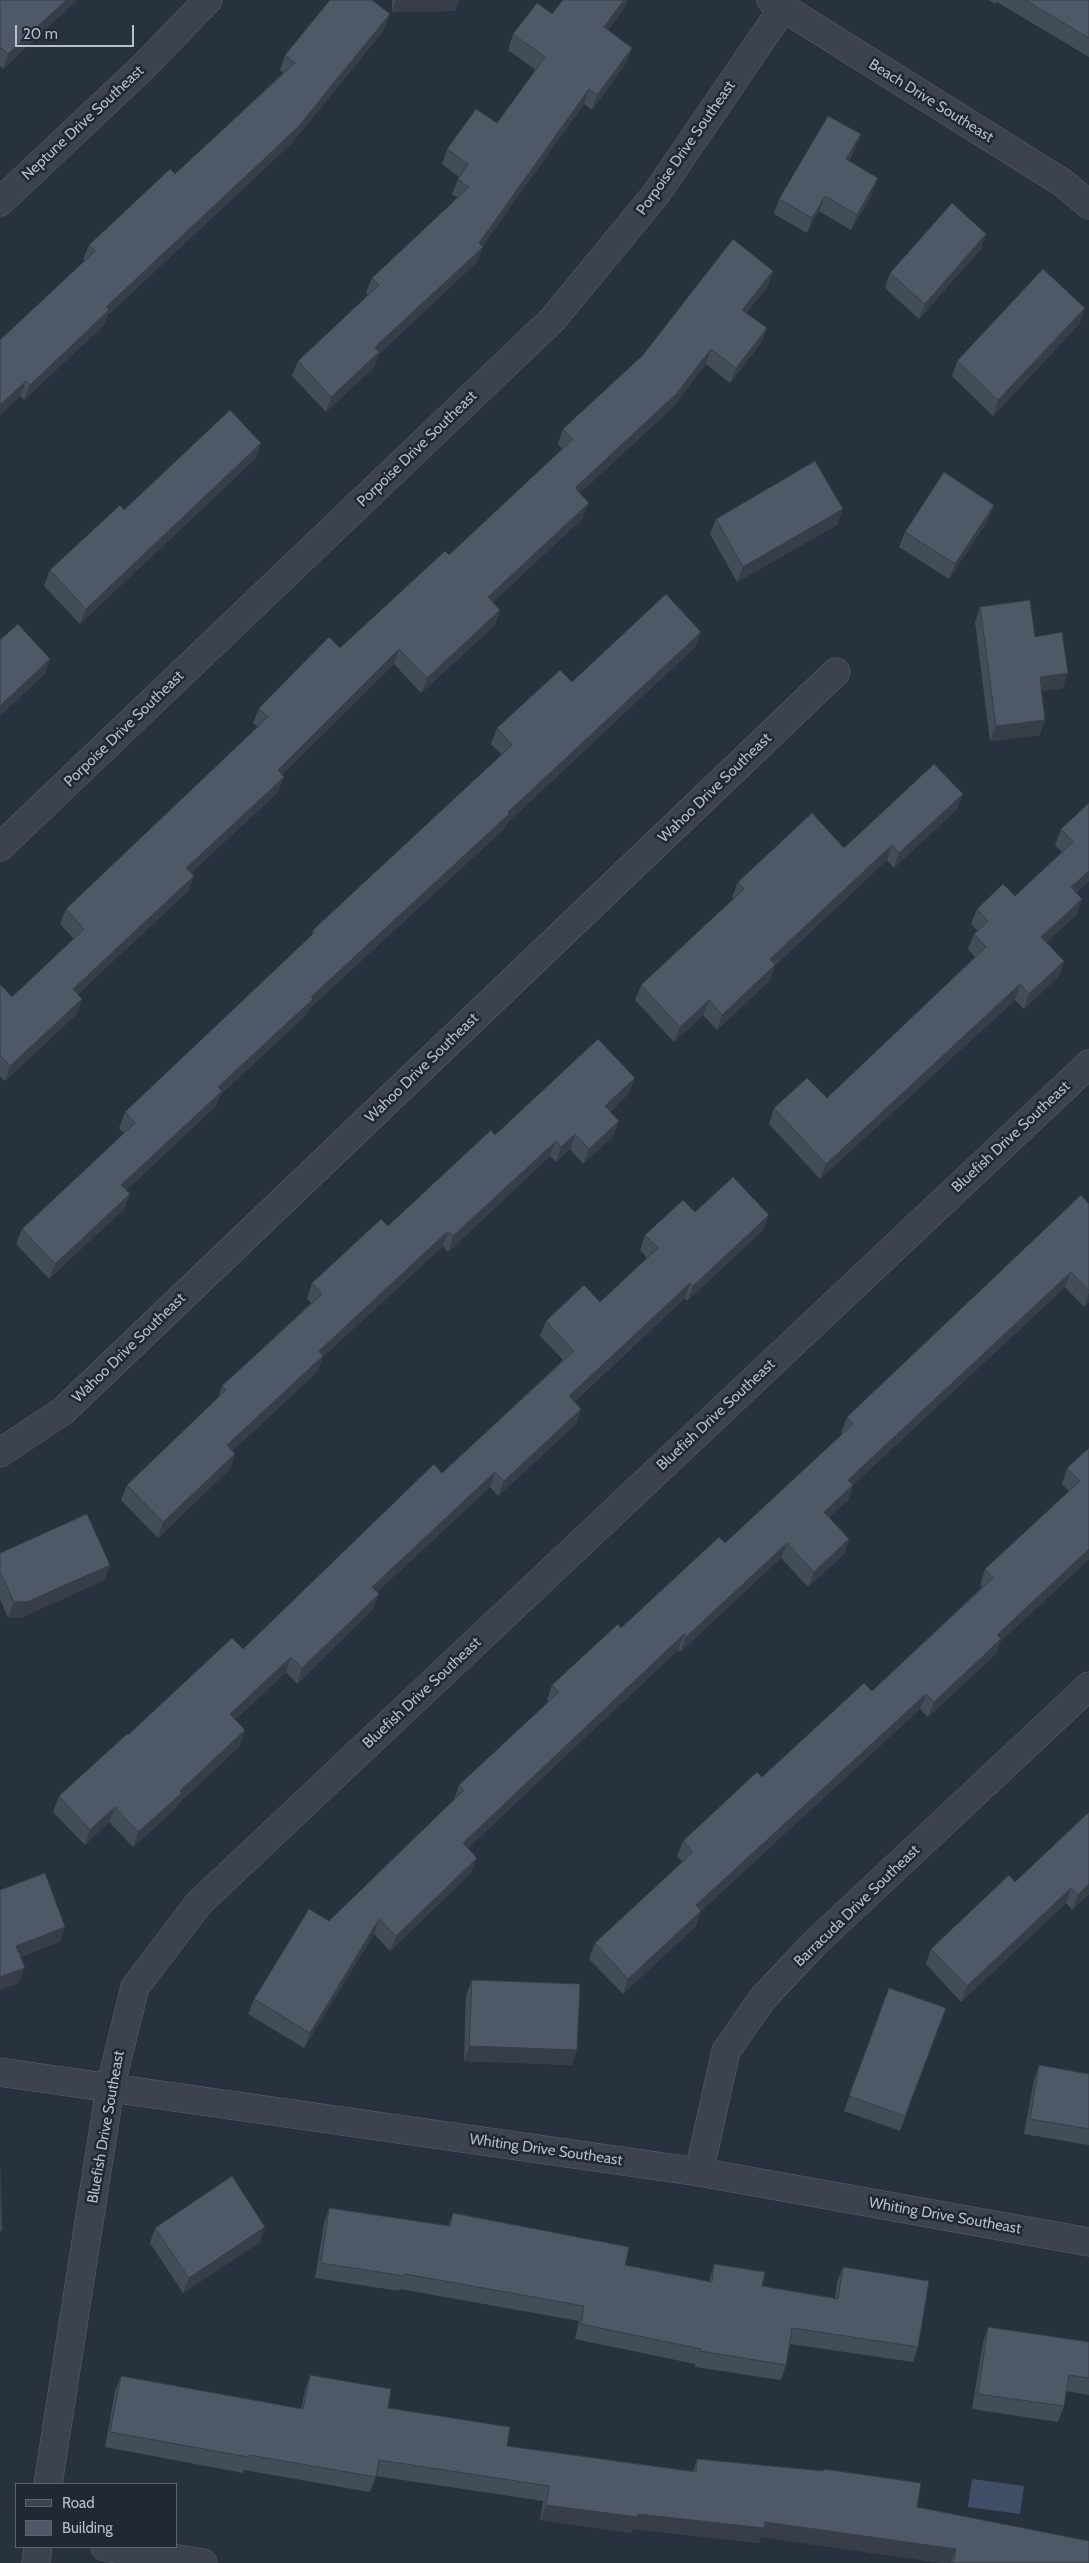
<!DOCTYPE html>
<html>
<head>
<meta charset="utf-8">
<style>
	body { margin:0 }
	#map { position:relative; width:1089px; height:2563px; overflow:hidden; background:#28313e; font-family:Cabin,sans-serif }
	canvas { display:block }
	.legend { position:absolute; left:15px; top:2483px; width:162px; height:65px; box-sizing:border-box; background:#202834; border:1px solid #5d6470; margin:0; padding:6px 9px; list-style:none; font-size:15px; color:#b8bec9 }
	.legend li { display:flex; align-items:center; gap:10px; height:25px }
	.legend b { width:25px; border:1px solid #5d6470 }
	.scale { position:absolute; left:15px; top:25px; width:119px; height:22px; box-sizing:border-box; border:2px solid #b8bec9; border-top:0; padding-left:6px; font-size:15px; line-height:18px; white-space:nowrap; color:#b8bec9; -webkit-text-stroke:4px #202834; paint-order:stroke }
</style>
</head>
<body>
<div id="map">
<canvas width="1089" height="2563"></canvas>
<ul class="legend">
<li><b style="height:6px;background:#3c434f"></b>Road</li>
<li><b style="height:14px;background:#4e5867"></b>Building</li>
</ul>
<div class="scale">20 m</div>
</div>
<script>
const ctx = document.querySelector('canvas').getContext('2d');
ctx.lineJoin = 'round';
function fill(path, color) {
  ctx.fillStyle = color;
  ctx.fill(path, 'evenodd');
}
function toPath(rows) {
  const path = new Path2D();
  for (const r of rows) {
    path.moveTo(r[0], r[1]);
    for (let i = 2; i < r.length; i += 2) path.lineTo(r[i], r[i + 1]);
  }
  return path;
}
function stroke(path, color, width, dash) {
  ctx.strokeStyle = color;
  ctx.lineWidth = width;
  ctx.lineCap = dash ? 'butt' : 'round';
  ctx.setLineDash(dash || []);
  ctx.stroke(path);
}
function label(font, color, halo, rows, align = 'center') {
  ctx.font = font + ' Cabin,sans-serif';
  ctx.lineWidth = 5;
  ctx.setLineDash([]);
  ctx.textBaseline = 'middle';
  ctx.strokeStyle = halo;
  ctx.fillStyle = color;
  for (const [text, x, y, turn = 0] of rows) {
    ctx.save();
    ctx.translate(x, y);
    ctx.rotate((+turn || 0) * Math.PI / 180);
    ctx.textAlign = isNaN(turn) ? turn : align;
    if (halo) ctx.strokeText(text, 0, 0);
    ctx.fillText(text, 0, 0);
    ctx.restore();
  }
}
fill(toPath([
	[972,2479,1024,2486,1020,2514,968,2507]
]), '#3f4e66');
const minor = toPath([
	[771,0,1063,183,1089,205],
	[0,202,143,67,208,0],
	[0,847,553,319,656,194,783,8],
	[0,1453,63,1411,836,672],
	[0,2072,699,2172,1089,2242],
	[699,2172,726,2051,763,1998,815,1943,1089,1686],
	[48,2484,110,2088,135,1987,199,1903,1089,1064],
	[105,2547,203,2563],
	[36,2563,38,2547]
]);
stroke(minor, '#59616c', 29);
stroke(minor, '#3c434f', 28);
fill(toPath([
	[0,0,77,0,3,69,0,66],
	[392,0,459,0,455,11,392,12],
	[563,0,627,0,625,7,608,30,632,48,626,63,592,110,584,104,482,246,477,262,379,354,374,367,326,412,292,376,298,361,368,295,366,293,372,278,458,198,452,194,458,179,459,177,442,164,447,149,497,123,536,70,508,50,513,34,552,14],
	[988,0,1089,0,1089,57,997,2,996,4],
	[390,14,384,30,292,143,107,316,104,325,24,400,20,396,0,415,85,261,83,260,89,245,175,174,283,73,280,70,285,55],
	[861,134,855,149,849,161,873,193,851,230,819,211,807,233,774,214,779,199],
	[986,234,981,249,919,319,885,288,890,273],
	[773,271,768,286,746,313,767,328,761,343,730,383,706,364,672,408,580,493,583,518,493,602,500,610,495,625,421,693,394,664,282,775,284,777,278,792,191,873,194,876,188,891,78,994,77,1014,5,1081,0,1076,0,984,12,997,74,939,60,924,66,909,258,727,253,723,259,708,340,648,449,555,562,449,558,444,563,429],
	[1080,323,993,416,952,376,957,361],
	[261,443,256,458,80,624,44,586,50,570],
	[994,505,988,520,949,579,899,547,905,532],
	[843,509,837,525,737,582,710,534,716,519],
	[980,607,1035,637,1068,673,1062,689,1042,691,1040,735,990,741,975,622],
	[701,632,695,647,506,824,504,829,309,1009,307,1014,220,1095,216,1106,126,1190,130,1194,124,1209,49,1279,16,1244,22,1229,124,1133,119,1128,125,1112,311,936,313,930,502,755,491,744,497,728,572,682],
	[1089,803,1089,881,1076,893,1077,914,1046,942,1064,961,1059,976,1024,1009,1015,1000,820,1179,769,1124,774,1108,827,1098,975,957,968,949,974,934,978,931,971,924,977,909,1015,896,1062,852,1055,845,1061,829],
	[957,809,894,868,887,860,775,965,770,980,717,1030,703,1015,674,1042,635,1000,641,985,734,899,732,897,738,882,844,848],
	[629,1093,610,1112,613,1136,583,1164,570,1149,556,1162,550,1156,448,1252,443,1246,323,1357,318,1371,232,1451,235,1454,230,1469,158,1538,121,1500,127,1485,218,1398,222,1386,311,1303,307,1299,312,1283,388,1226,495,1135],
	[1089,1204,1089,1302,1084,1307,1065,1287,853,1485,848,1500,829,1517,849,1539,844,1554,808,1587,781,1558,680,1652,678,1650,468,1848,477,1858,471,1873,390,1951,374,1934,304,2048,248,2014,254,1999,329,1921,454,1800,459,1785,549,1702,547,1700,552,1685,725,1543,843,1434,841,1433,847,1417],
	[695,1212,763,1230,687,1301,685,1298,574,1402,581,1409,576,1424,498,1496,490,1487,377,1592,379,1594,373,1609,297,1684,286,1672,235,1720,240,1746,178,1804,176,1808,133,1847,109,1822,85,1845,53,1812,59,1796,128,1735,243,1649,442,1473,563,1360,540,1336,546,1321,600,1302,647,1258,640,1250,645,1235],
	[1089,1448,1089,1559,1000,1642,996,1654,928,1717,920,1709,701,1911,696,1926,623,1994,589,1959,595,1943,683,1862,677,1856,683,1841,872,1691,982,1587,980,1585,985,1569,1069,1491,1062,1484,1067,1468],
	[0,1553,110,1565,104,1580,21,1618,8,1618,0,1599],
	[1089,1812,1089,1894,1072,1910,1066,1903,961,2002,926,1964,931,1949,1015,1882],
	[472,1980,572,2065,464,2061,466,1995],
	[889,1988,946,2008,900,2131,844,2111],
	[1039,2065,1089,2074,1089,2145,1024,2134,1034,2080],
	[329,2208,448,2226,453,2213,625,2265,709,2282,714,2264,762,2286,835,2298,837,2282,843,2267,918,2347,913,2362,790,2344,786,2365,781,2380,695,2367,695,2364,575,2339,579,2321,400,2289,399,2291,315,2278,324,2223],
	[155,2228,260,2242,183,2293,150,2243],
	[988,2327,1089,2342,1089,2395,1066,2391,1064,2406,1058,2422,972,2409,983,2342],
	[310,2375,388,2408,507,2446,693,2471,697,2459,823,2471,824,2469,917,2507,1089,2541,1089,2539,1089,2563,942,2563,761,2537,759,2543,633,2529,632,2533,540,2520,543,2501,376,2476,370,2492,244,2470,243,2473,105,2447,115,2391,121,2376,301,2409,305,2390]
]), '#434c59');
fill(toPath([
	[66,0,77,0,3,69,8,54],
	[396,0,459,0,455,11,392,12],
	[624,0,627,0,625,7,598,43,604,27],
	[390,14,384,30,292,143,107,316,104,325,24,400,30,385,106,307],
	[632,48,626,63,592,110,597,95],
	[589,89,584,104,480,250,483,247,477,262,379,354,374,367,326,412,331,397,375,347,479,243],
	[861,134,855,149,841,174,846,159],
	[878,178,873,193,851,230,857,215],
	[825,196,819,211,807,233,812,218],
	[986,234,981,249,919,319,925,304],
	[773,271,768,286,737,325,742,310],
	[1085,308,1080,323,993,416,998,400],
	[767,328,761,343,730,383,736,368],
	[711,349,706,364,672,408,569,503,575,488],
	[26,381,20,396,0,415,0,405],
	[261,443,256,458,80,624,86,609],
	[589,503,583,518,483,612,488,597],
	[994,505,988,520,949,579,955,564],
	[843,509,837,525,737,582,743,567],
	[500,610,495,625,421,693,427,678],
	[701,632,695,647,506,824,504,829,309,1009,307,1014,220,1095,216,1106,116,1200,121,1185,218,1087,311,997,508,812],
	[399,649,394,664,272,785,278,770],
	[50,659,45,674,0,716,0,706],
	[1068,673,1062,689,1034,692,1040,677],
	[1045,720,1040,735,990,741,996,726],
	[284,777,278,792,180,883,186,868],
	[963,794,957,809,894,868,899,853],
	[892,845,887,860,764,974,770,959],
	[1089,871,1089,881,1066,902,1071,887],
	[194,876,188,891,67,1004,73,989],
	[1082,899,1077,914,1036,952,1041,937],
	[1064,961,1059,976,1024,1009,1029,994],
	[775,965,770,980,717,1030,722,1015],
	[1020,984,1015,1000,820,1179,826,1164],
	[82,999,77,1014,5,1081,10,1066],
	[709,1000,703,1015,674,1042,680,1027],
	[635,1078,629,1093,599,1121,605,1106],
	[619,1121,613,1136,583,1164,589,1149],
	[575,1134,570,1149,556,1162,561,1147],
	[556,1141,550,1156,448,1252,453,1236],
	[130,1194,124,1209,49,1279,55,1264],
	[769,1215,763,1230,687,1301,693,1286],
	[448,1231,443,1246,323,1357,318,1371,222,1461,227,1445,319,1351],
	[1071,1272,1065,1287,842,1495,848,1480],
	[690,1283,685,1298,563,1411,569,1396],
	[1089,1292,1089,1302,1084,1307],
	[581,1409,576,1424,498,1496,504,1481],
	[235,1454,230,1469,158,1538,163,1522],
	[495,1472,490,1487,367,1602,372,1587],
	[853,1485,848,1500,819,1527,824,1512],
	[849,1539,844,1554,808,1587,814,1572],
	[787,1543,781,1558,680,1652,686,1637],
	[1089,1549,1089,1559,1000,1642,996,1654,928,1717,934,1702,997,1635],
	[110,1565,104,1580,21,1618,8,1618,14,1602],
	[379,1594,373,1609,297,1684,302,1668],
	[684,1634,678,1650,457,1858,463,1843],
	[291,1657,286,1672,224,1730,230,1714],
	[926,1694,920,1709,701,1911,696,1926,623,1994,628,1979,696,1905],
	[245,1730,240,1746,178,1804,176,1808,133,1847,138,1832,180,1791],
	[115,1807,109,1822,85,1845,90,1830],
	[477,1858,471,1873,390,1951,396,1936],
	[1089,1884,1089,1894,1072,1910,1078,1895],
	[1071,1888,1066,1903,961,2002,967,1986],
	[379,1919,374,1934,304,2048,310,2033],
	[65,1927,60,1942,11,1961,16,1946],
	[25,1968,19,1983,0,1990,0,1977],
	[469,2046,577,2050,572,2065,464,2061],
	[265,2227,260,2242,183,2293,189,2278],
	[546,2505,638,2514,765,2522,956,2549,951,2563,942,2563,761,2537,759,2543,633,2529,632,2533,540,2520]
]), '#373e48');
const building = toPath([
	[0,0,66,0,8,54,2,48,0,50,0,0],
	[330,0,372,0,390,14,297,128,106,307,109,310,30,385,26,381,0,405,0,340,95,251,89,245,170,169,175,174,295,63,285,55,330,0],
	[563,0,624,0,604,27,632,48,597,95,589,89,479,243,483,247,375,347,379,352,331,397,298,361,379,285,372,278,469,187,458,179,468,164,447,149,476,109,497,123,545,57,513,34,537,3,552,14,563,0],
	[1025,0,1089,0,1089,38,1025,0],
	[828,116,861,134,846,159,878,178,857,215,825,196,812,218,779,199,828,116],
	[952,203,986,234,925,304,890,273,952,203],
	[733,239,773,271,742,310,767,328,736,368,711,349,677,393,575,488,589,503,488,597,500,610,427,678,399,649,278,770,284,777,186,868,194,876,73,989,82,999,10,1066,0,1055,0,984,12,997,84,929,66,909,268,717,259,708,329,637,340,648,445,551,449,555,573,439,563,429,643,355,733,239],
	[1043,269,1085,308,998,400,957,361,1043,269],
	[230,410,261,443,86,609,50,570,120,505,124,510,230,410],
	[815,461,843,509,743,567,716,519,815,461],
	[944,472,994,505,955,564,905,532,944,472],
	[666,594,701,632,508,812,509,814,311,997,313,999,218,1087,222,1091,121,1185,130,1194,55,1264,22,1229,135,1123,125,1112,315,932,313,930,512,745,497,728,560,670,572,682,666,594],
	[1030,600,1035,637,1062,632,1068,673,1040,677,1045,720,996,726,980,607,1030,600],
	[18,624,50,659,0,706,0,640,18,624],
	[934,764,963,794,899,853,892,845,770,959,775,965,722,1015,709,1000,680,1027,641,985,744,889,738,882,812,813,844,848,934,764],
	[1089,803,1089,871,1071,887,1082,899,1041,937,1064,961,1029,994,1020,984,826,1164,774,1108,807,1078,827,1098,986,947,974,934,988,921,977,909,1003,884,1015,896,1073,842,1061,829,1089,803],
	[598,1039,635,1078,605,1106,619,1121,589,1149,575,1134,561,1147,556,1141,453,1236,448,1231,319,1351,323,1356,227,1445,235,1454,163,1522,127,1485,226,1390,222,1386,322,1294,312,1283,381,1219,388,1226,491,1130,495,1135,598,1039],
	[733,1177,769,1215,693,1286,690,1283,569,1396,581,1409,504,1481,495,1472,372,1587,379,1594,302,1668,291,1657,230,1714,245,1730,180,1791,182,1793,138,1832,115,1807,90,1830,59,1796,127,1734,128,1735,232,1638,243,1649,434,1464,442,1473,574,1351,546,1321,584,1285,600,1302,658,1248,645,1235,683,1200,695,1212,733,1177],
	[1081,1195,1089,1204,1089,1291,1071,1272,848,1480,853,1485,824,1512,849,1539,814,1572,787,1543,686,1637,684,1634,463,1843,477,1858,396,1936,379,1919,310,2033,254,1999,309,1909,329,1921,464,1790,459,1785,559,1692,552,1685,618,1624,621,1628,719,1537,725,1543,853,1424,847,1417,1081,1195],
	[1089,1448,1089,1549,997,1635,1001,1639,934,1702,926,1694,696,1905,701,1911,628,1979,595,1943,693,1852,683,1841,757,1772,762,1777,864,1683,872,1691,993,1578,985,1569,1080,1481,1067,1468,1089,1448],
	[87,1514,110,1565,27,1602,14,1602,0,1572,0,1553,87,1514],
	[1089,1812,1089,1884,1078,1895,1071,1888,967,1986,931,1949,1009,1875,1015,1882,1089,1812],
	[45,1873,65,1927,16,1946,25,1968,0,1977,0,1890,45,1873],
	[472,1980,580,1984,577,2050,469,2046,472,1980],
	[889,1988,946,2008,905,2116,849,2096,889,1988],
	[1039,2065,1089,2074,1089,2129,1030,2119,1039,2065],
	[0,2170,2,2231,0,2231,0,2170],
	[232,2176,265,2227,189,2278,155,2228,232,2176],
	[329,2208,450,2226,453,2213,629,2247,625,2265,712,2282,714,2264,765,2272,762,2286,838,2299,843,2267,929,2281,918,2347,792,2328,786,2365,700,2351,701,2349,581,2324,584,2306,405,2274,404,2276,321,2263,329,2208],
	[988,2327,1089,2342,1089,2378,1069,2375,1064,2406,978,2394,988,2327],
	[310,2375,391,2389,388,2408,510,2427,507,2446,696,2472,697,2459,824,2471,824,2469,921,2483,917,2507,1089,2541,1089,2563,953,2563,956,2549,765,2522,764,2528,638,2514,637,2517,546,2505,549,2486,379,2460,376,2477,249,2455,248,2457,110,2432,121,2376,303,2409,310,2375]
]);
fill(building, '#4e5867');
stroke(building, '#373e48', 1);
label('15px', '#b8bec9', '#202834', [
	["Beach Drive Southeast",931,101,32],
	["Neptune Drive Southeast",83,123,-43],
	["Porpoise Drive Southeast",686,148,-55],
	["Porpoise Drive Southeast",417,449,-44],
	["Porpoise Drive Southeast",124,729,-44],
	["Wahoo Drive Southeast",715,788,-44],
	["Wahoo Drive Southeast",422,1068,-44],
	["Bluefish Drive Southeast",1011,1137,-43],
	["Wahoo Drive Southeast",129,1348,-44],
	["Bluefish Drive Southeast",716,1415,-43],
	["Bluefish Drive Southeast",422,1693,-43],
	["Barracuda Drive Southeast",857,1906,-44],
	["Bluefish Drive Southeast",106,2127,-80],
	["Whiting Drive Southeast",546,2150,8],
	["Whiting Drive Southeast",945,2216,10]
]);
</script>
</body>
</html>
